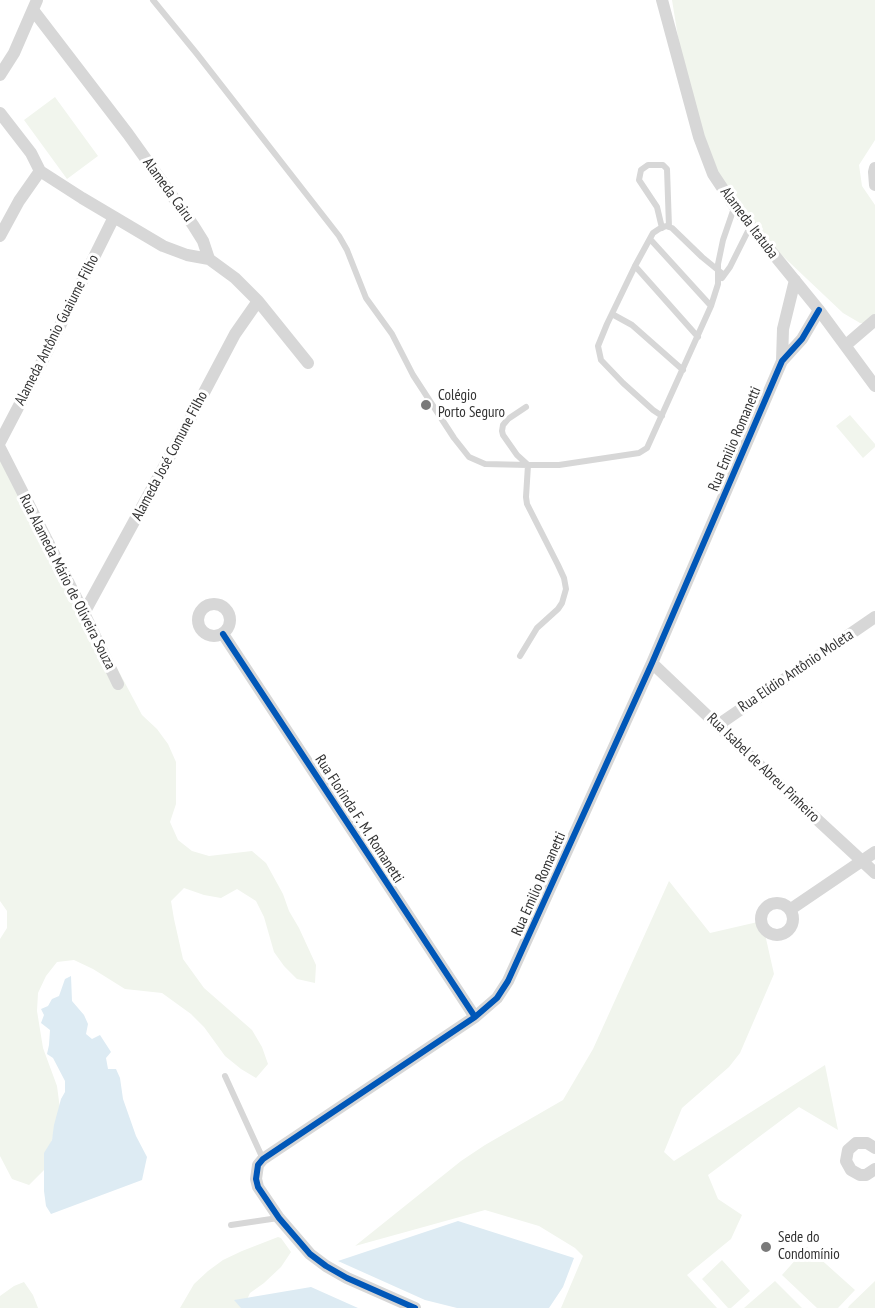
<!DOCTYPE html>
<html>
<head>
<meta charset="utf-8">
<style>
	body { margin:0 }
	canvas { display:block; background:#fff }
</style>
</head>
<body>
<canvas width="875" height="1308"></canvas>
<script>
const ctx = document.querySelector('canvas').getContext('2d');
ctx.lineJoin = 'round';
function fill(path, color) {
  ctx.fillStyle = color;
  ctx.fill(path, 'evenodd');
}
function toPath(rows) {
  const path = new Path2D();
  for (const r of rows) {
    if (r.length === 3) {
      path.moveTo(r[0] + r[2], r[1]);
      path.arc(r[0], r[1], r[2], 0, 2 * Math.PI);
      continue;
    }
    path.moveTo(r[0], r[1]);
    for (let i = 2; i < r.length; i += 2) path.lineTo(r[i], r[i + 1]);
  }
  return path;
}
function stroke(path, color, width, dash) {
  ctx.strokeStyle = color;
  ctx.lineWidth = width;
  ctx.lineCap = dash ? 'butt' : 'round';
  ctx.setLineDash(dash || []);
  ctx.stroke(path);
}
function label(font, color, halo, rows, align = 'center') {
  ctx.font = font + ' "PT Sans Narrow",sans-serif';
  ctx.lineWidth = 6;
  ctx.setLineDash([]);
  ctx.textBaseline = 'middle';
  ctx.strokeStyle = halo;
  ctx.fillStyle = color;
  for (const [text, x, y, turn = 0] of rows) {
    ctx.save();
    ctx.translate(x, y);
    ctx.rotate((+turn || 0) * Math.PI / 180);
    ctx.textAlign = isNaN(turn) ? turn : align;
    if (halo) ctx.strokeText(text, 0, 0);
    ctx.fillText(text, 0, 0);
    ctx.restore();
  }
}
fill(toPath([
	[672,0,875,0,875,140,859,165,862,186,875,205,875,323,860,323,843,313,733,209,695,142],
	[55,97,98,156,67,179,24,120],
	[850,415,875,444,875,447,863,458,836,426],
	[0,455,35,514,142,715,157,729,168,744,176,762,176,804,170,822,178,840,192,851,209,856,252,851,266,863,283,894,289,911,299,928,316,965,315,983,297,979,284,966,274,952,264,917,256,901,237,889,221,898,204,895,184,888,171,901,174,919,183,959,204,988,252,1030,262,1047,268,1064,256,1078,241,1069,225,1056,204,1027,191,1014,162,993,125,989,93,969,74,960,57,962,46,976,38,993,37,1011,43,1048,57,1086,60,1109,44,1170,29,1185,12,1179,0,1156,0,939,7,928,7,911,0,901],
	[669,881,710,933,762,921,774,974,740,1053,729,1067,682,1108,664,1152,674,1161,825,1065,838,1130,799,1107,708,1175,718,1199,742,1215,731,1239,687,1275,717,1308,561,1308,583,1256,575,1248,539,1226,485,1210,355,1246,461,1161,485,1145,563,1100,593,1049],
	[278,1237,281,1238,291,1252,281,1267,264,1283,250,1293,243,1308,180,1308,194,1284,208,1271,223,1260,242,1251],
	[807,1247,855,1290,838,1308,817,1308,782,1275],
	[722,1260,750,1291,731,1308,728,1308,702,1279],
	[775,1281,802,1308,744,1308],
	[875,1281,875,1308,848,1308,849,1306],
	[24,1282,33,1295,38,1308,0,1308,0,1296,14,1286]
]), '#f1f5ed');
fill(toPath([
	[71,976,72,1001,84,1015,88,1024,86,1034,92,1039,100,1035,111,1052,106,1058,108,1069,116,1069,120,1078,123,1099,136,1136,147,1157,142,1180,51,1214,46,1206,44,1191,44,1153,52,1140,54,1125,61,1099,65,1092,65,1081,53,1058,47,1054,49,1045,50,1030,41,1023,44,1015,41,1009,48,1006,52,999,59,996,65,979],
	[458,1221,574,1258,563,1287,549,1308,457,1308,425,1300,338,1261],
	[311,1287,358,1308,241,1308,234,1300]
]), '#ddebf3');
stroke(toPath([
	[153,0,197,54,339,236,347,250,366,298,392,334,413,375,454,438,469,457,485,464,528,465,526,497,527,504,558,565,564,578,566,589,562,603,558,609,537,628,520,656],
	[662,228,657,207,639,180,641,170,648,165,663,165,667,169,669,227],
	[650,239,711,306],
	[635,266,698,337],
	[722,278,730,267,750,227],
	[612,314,632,325,683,370],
	[526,407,508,419,503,425,502,431,503,435,517,455,528,465,559,465,639,453,647,448,711,306,718,284,718,264,723,240,734,208],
	[662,416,653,410,623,383,601,360,598,346,607,324,635,266,653,233,659,229,666,226,672,228,702,257,724,275],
	[225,1076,263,1159],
	[231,1225,278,1218]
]), '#d7d7d7', 6);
stroke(toPath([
	[662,0,699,137,713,174,735,207,819,310,875,386],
	[33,10,128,134,193,225,203,241,209,259,235,278,258,301,308,363],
	[0,75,14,53,37,0],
	[0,113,31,153,40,171,82,198,163,246,187,255,209,259],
	[875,168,874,172,875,185],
	[0,236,19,201,40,171],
	[846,345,875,320],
	[782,361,783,329,795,280],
	[0,442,47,352,114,217],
	[0,448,84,613,118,684],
	[214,620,16],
	[84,613,189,421,235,334,258,301],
	[223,634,475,1017],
	[652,663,795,799,875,873],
	[718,725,875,617],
	[777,919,16],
	[791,909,875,852],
	[875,1148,867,1143,856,1143,848,1150,846,1161,851,1170,860,1175,866,1175,875,1169],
	[415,1308,347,1278,326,1266,310,1254,279,1218,258,1187,256,1179,258,1165,263,1159,475,1017,497,998,508,981,652,663,782,361,802,339,819,310]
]), '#d7d7d7', 12);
stroke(toPath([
	[223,634,475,1017],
	[415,1308,347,1278,326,1266,310,1254,279,1218,258,1187,256,1179,258,1165,263,1159,475,1017,497,998,508,981,652,663,782,361,802,339,819,310]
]), '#0057b8', 6);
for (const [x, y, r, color] of [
	[426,405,6,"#7a7a7a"],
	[766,1247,6,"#7a7a7a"]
]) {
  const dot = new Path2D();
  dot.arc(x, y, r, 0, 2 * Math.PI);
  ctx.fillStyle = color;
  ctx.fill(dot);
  stroke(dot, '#fff', 2);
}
label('15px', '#333', '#fff', [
	["Alameda Cairu",168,190,54],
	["Alameda Itatuba",749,223,53],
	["Alameda Antônio Guaiume Filho",57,330,-63],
	["Rua Emilio Romanetti",735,439,-67],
	["Alameda José Comune Filho",170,456,-62],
	["Rua Alameda Mário de Oliveira Souza",67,582,63],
	["Rua Elídio Antônio Moleta",796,671,-34],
	["Rua Isabel de Abreu Pinheiro",763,768,44],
	["Rua Florinda F. M. Romanetti",359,819,57],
	["Rua Emilio Romanetti",539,884,-66]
]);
label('15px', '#333', '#fff', [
	["Colégio",438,396],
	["Porto Seguro",438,413],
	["Sede do",778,1238],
	["Condomínio",778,1255]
], 'left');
</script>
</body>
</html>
